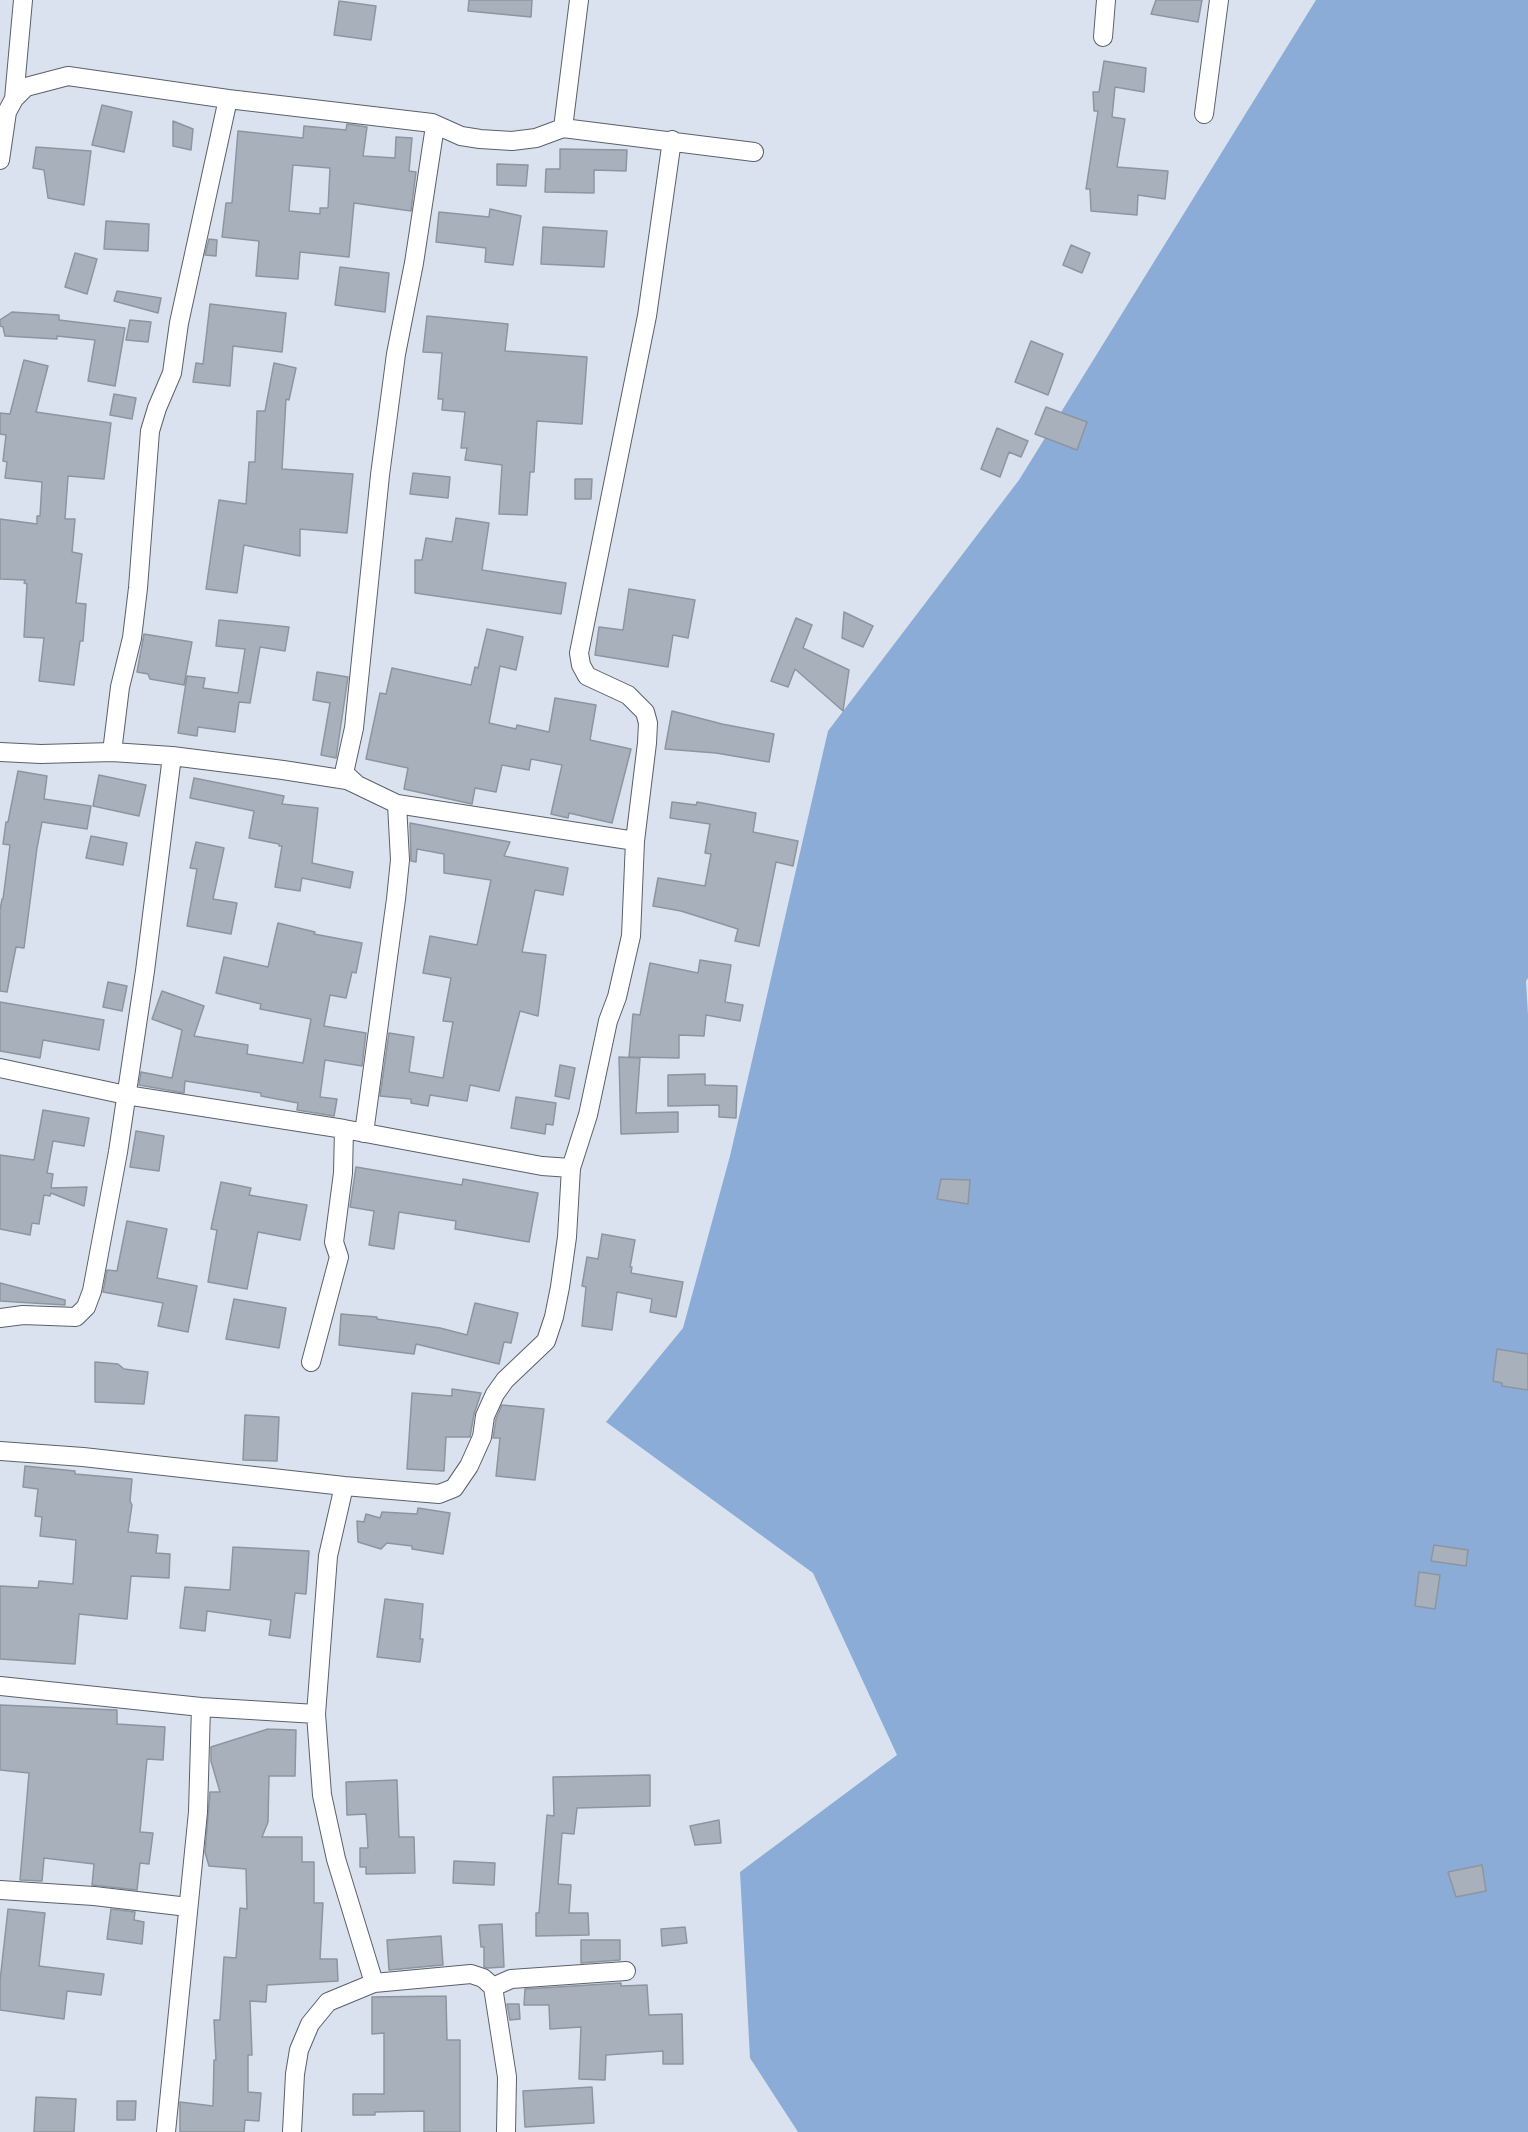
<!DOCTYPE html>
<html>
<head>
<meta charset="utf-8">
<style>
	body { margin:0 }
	canvas { display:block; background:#d9e2ee }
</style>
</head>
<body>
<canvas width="1528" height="2132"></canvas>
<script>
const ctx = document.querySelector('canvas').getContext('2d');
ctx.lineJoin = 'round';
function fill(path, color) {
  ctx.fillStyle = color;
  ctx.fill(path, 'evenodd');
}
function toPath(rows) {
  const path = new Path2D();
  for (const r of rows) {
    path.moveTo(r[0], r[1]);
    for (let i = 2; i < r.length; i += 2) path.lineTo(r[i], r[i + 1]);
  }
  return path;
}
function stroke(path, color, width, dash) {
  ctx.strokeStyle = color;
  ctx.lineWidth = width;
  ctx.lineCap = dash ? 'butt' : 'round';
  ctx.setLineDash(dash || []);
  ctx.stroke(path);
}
fill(toPath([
	[1316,0,1528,0,1528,978,1526,981,1528,1015,1528,2132,798,2132,750,2058,740,1872,897,1755,813,1573,606,1422,683,1328,730,1156,828,731,1019,480]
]), '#8bacd6');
const building = toPath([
	[469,0,532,0,531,17,468,11,469,0],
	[1156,0,1202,0,1198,22,1151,14,1156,0],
	[339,1,376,6,371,40,334,35,339,1],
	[1104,61,1146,68,1144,92,1115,87,1112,117,1125,119,1117,167,1168,171,1165,199,1138,195,1137,215,1091,211,1090,189,1086,189,1098,111,1094,111,1093,92,1099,92,1104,61],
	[102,105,132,112,124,152,92,145,102,105],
	[173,121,193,129,191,150,173,146,173,121],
	[347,124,367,127,363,156,395,158,396,137,412,138,409,171,416,172,411,211,354,203,349,257,300,252,298,279,256,276,259,241,222,237,226,203,232,203,238,131,303,138,304,126,346,130,347,124],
	[293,165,330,168,328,208,320,208,320,214,289,211,293,165],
	[36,147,91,151,84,205,48,198,44,170,33,168,36,147],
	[560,149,627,150,626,171,594,170,594,193,545,192,546,169,560,169,560,149],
	[497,164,528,165,526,186,497,185,497,164],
	[490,209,521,216,513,265,485,262,486,248,436,242,439,212,489,217,490,209],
	[106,221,149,224,148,251,104,249,106,221],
	[543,227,607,231,604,267,541,264,543,227],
	[209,239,217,240,216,256,205,255,209,239],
	[1071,245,1090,253,1082,273,1063,265,1071,245],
	[75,253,97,259,87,294,65,287,75,253],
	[340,267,389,273,385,312,335,305,340,267],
	[117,291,161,298,158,313,114,301,117,291],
	[210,304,286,313,282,352,233,346,230,386,193,382,196,363,203,364,210,304],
	[12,312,59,315,59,320,125,328,115,386,88,381,95,340,57,336,57,339,5,336,3,327,0,326,0,320,12,312],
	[427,316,508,324,505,351,587,357,582,424,537,421,534,472,530,472,527,515,499,514,502,465,465,460,467,448,461,448,465,412,442,410,443,399,438,399,442,353,423,352,427,316],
	[130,320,151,322,148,342,126,340,130,320],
	[1031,341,1063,354,1048,395,1015,382,1031,341],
	[24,360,48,366,36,412,111,423,104,479,68,476,65,519,75,519,72,552,82,554,76,603,86,604,83,641,80,641,74,685,39,681,44,638,24,637,27,584,24,583,25,580,0,579,0,519,37,524,37,516,40,516,42,482,5,478,7,462,3,461,6,435,0,434,0,413,10,414,24,360],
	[274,363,296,368,289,400,286,399,282,469,353,474,347,533,300,529,300,556,244,545,237,593,206,589,219,500,246,504,249,462,255,462,257,411,265,411,274,363],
	[114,394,136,398,132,419,110,415,114,394],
	[1046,407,1087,422,1077,450,1035,434,1046,407],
	[997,428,1028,441,1021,457,1009,452,1000,477,981,469,997,428],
	[413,473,450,477,448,498,410,494,413,473],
	[575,479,592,479,591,499,575,499,575,479],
	[456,518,489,523,482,570,566,583,561,614,415,593,415,560,422,560,426,538,452,542,456,518],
	[629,589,695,600,688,638,673,635,668,667,595,655,599,627,623,630,629,589],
	[844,612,873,626,863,647,842,638,844,612],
	[796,618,812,625,803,648,849,670,843,711,795,669,788,687,771,681,796,618],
	[219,620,289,627,285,651,260,647,250,703,239,702,235,732,198,727,197,736,178,733,187,676,205,678,203,688,238,693,245,649,216,646,219,620],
	[487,629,523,637,516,670,500,666,489,723,516,729,517,725,549,732,555,698,596,705,590,740,631,749,612,823,569,813,568,818,551,814,562,765,531,759,529,770,502,765,496,792,475,788,472,804,404,789,408,768,366,759,380,693,386,694,392,668,471,685,475,667,478,668,487,629],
	[144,634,192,642,184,685,150,679,148,674,137,672,144,634],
	[317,672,348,677,336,758,321,755,330,703,313,700,317,672],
	[672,711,722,724,774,734,769,762,716,753,665,749,672,711],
	[18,771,47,776,44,799,91,806,87,829,42,822,37,848,24,948,16,947,7,992,0,991,0,910,2,899,3,899,10,845,3,844,6,822,8,822,18,771],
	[99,775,146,785,139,816,93,806,99,775],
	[194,778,284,796,282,804,318,808,312,863,353,872,350,888,302,878,300,891,275,887,282,846,279,846,279,844,249,838,254,811,190,798,194,778],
	[672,802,696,805,697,802,756,813,753,832,798,841,793,866,776,862,759,946,735,941,738,929,681,911,653,906,658,878,705,886,711,854,705,853,710,824,670,818,672,802],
	[410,823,510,842,504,856,568,868,563,895,535,890,522,952,546,955,538,1016,520,1011,499,1091,470,1085,467,1101,430,1095,428,1106,411,1103,411,1099,380,1096,389,1033,414,1037,409,1072,443,1078,453,1022,443,1021,451,978,423,973,430,936,477,945,491,880,444,873,444,854,417,849,416,862,411,861,410,823],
	[91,836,127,843,123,865,86,858,91,836],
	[196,842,224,848,213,899,237,903,231,934,187,926,197,869,190,868,196,842],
	[278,923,315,932,314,934,362,943,356,973,352,972,346,998,330,995,324,1026,366,1033,362,1066,325,1060,320,1097,337,1099,334,1116,297,1110,298,1103,261,1096,261,1093,192,1082,185,1081,184,1093,139,1085,141,1072,172,1078,182,1030,152,1019,162,991,204,1006,194,1036,248,1045,247,1054,303,1063,311,1019,260,1009,261,1004,216,993,224,957,268,967,278,923],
	[700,960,731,965,725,1002,743,1005,740,1021,706,1015,704,1036,679,1035,679,1058,629,1057,633,1014,640,1015,650,963,698,973,700,960],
	[108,982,127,986,122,1011,103,1007,108,982],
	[0,1002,104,1020,99,1050,43,1040,40,1058,0,1051,0,1002],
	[619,1057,640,1058,636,1113,678,1112,678,1132,621,1134,619,1057],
	[560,1065,575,1068,569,1099,555,1096,560,1065],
	[705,1074,705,1085,737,1086,736,1118,719,1117,719,1105,668,1106,668,1075,705,1074],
	[516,1097,556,1103,553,1125,546,1124,545,1134,511,1128,516,1097],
	[43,1110,89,1118,84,1146,53,1141,47,1173,53,1174,51,1188,87,1187,84,1206,51,1193,50,1196,44,1195,39,1224,32,1223,30,1235,0,1229,0,1155,34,1160,43,1110],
	[136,1131,164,1136,159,1171,130,1167,136,1131],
	[356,1167,462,1185,463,1179,538,1193,529,1242,455,1229,456,1221,399,1212,394,1249,369,1245,374,1211,350,1207,356,1167],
	[941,1179,970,1180,968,1204,937,1199,941,1179],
	[221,1182,251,1188,249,1195,307,1205,300,1240,258,1232,247,1289,208,1282,217,1230,211,1229,221,1182],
	[127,1221,167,1229,157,1278,197,1286,188,1332,158,1326,163,1303,103,1292,107,1270,117,1271,127,1221],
	[602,1234,635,1240,630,1267,632,1267,631,1273,683,1282,676,1317,650,1312,652,1299,617,1292,612,1330,582,1326,586,1287,582,1286,587,1257,598,1259,602,1234],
	[0,1283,65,1300,65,1305,0,1301,0,1283],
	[234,1299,286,1308,279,1348,226,1339,234,1299],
	[475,1303,518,1313,511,1343,504,1342,499,1364,416,1344,414,1354,339,1345,341,1314,377,1317,377,1319,440,1328,467,1335,475,1303],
	[1497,1349,1528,1354,1528,1390,1502,1386,1502,1383,1493,1381,1497,1349],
	[95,1362,118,1364,124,1369,148,1372,144,1404,95,1402,95,1362],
	[452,1389,481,1393,474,1414,470,1437,446,1437,444,1471,407,1469,412,1393,452,1396,452,1389],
	[502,1405,544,1409,535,1480,496,1476,500,1438,493,1438,496,1419,502,1405],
	[245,1415,279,1417,277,1461,243,1460,245,1415],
	[25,1466,75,1471,75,1474,132,1479,130,1501,132,1505,128,1532,158,1535,156,1553,170,1554,169,1578,131,1576,127,1619,79,1614,75,1664,0,1659,0,1586,38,1588,39,1581,73,1584,76,1540,40,1536,42,1517,35,1516,38,1489,23,1487,25,1466],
	[418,1508,450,1513,443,1554,412,1549,412,1546,387,1543,381,1549,358,1542,357,1521,364,1522,366,1514,380,1518,382,1512,417,1514,418,1508],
	[1434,1545,1468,1550,1466,1566,1431,1561,1434,1545],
	[233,1547,309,1551,306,1594,295,1593,290,1638,269,1635,271,1620,207,1611,205,1631,180,1628,185,1587,230,1590,233,1547],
	[1419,1572,1440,1575,1435,1609,1415,1606,1419,1572],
	[385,1599,423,1604,420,1639,423,1639,420,1662,377,1657,385,1599],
	[0,1705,117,1710,117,1724,165,1727,163,1760,147,1759,140,1832,153,1833,149,1864,140,1863,137,1890,92,1885,94,1864,44,1858,42,1881,20,1880,29,1773,0,1770,0,1705],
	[268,1729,296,1730,295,1776,269,1776,268,1822,262,1837,302,1837,302,1862,314,1862,314,1903,323,1903,320,1959,337,1959,338,1981,267,1985,266,2002,250,2001,252,2055,248,2055,248,2092,261,2093,259,2121,245,2120,244,2132,180,2132,180,2102,213,2106,214,2060,216,2060,214,2020,220,2020,224,1957,236,1958,240,1908,247,1909,246,1869,209,1866,205,1852,210,1792,220,1792,211,1761,211,1747,268,1729],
	[650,1775,650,1806,577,1808,574,1834,562,1833,558,1884,571,1885,569,1913,588,1913,589,1935,536,1936,536,1913,539,1913,547,1815,554,1816,553,1777,650,1775],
	[397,1780,399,1837,414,1837,415,1873,366,1874,366,1867,360,1867,360,1848,368,1848,366,1814,347,1815,346,1782,397,1780],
	[719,1820,721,1843,695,1845,690,1826,719,1820],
	[454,1861,495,1863,494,1885,453,1883,454,1861],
	[1482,1865,1486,1891,1456,1897,1448,1872,1482,1865],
	[8,1909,45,1913,39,1966,104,1974,101,1995,67,1991,64,2019,0,2010,0,1981,8,1909],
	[111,1909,135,1912,134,1920,144,1922,142,1944,107,1939,111,1909],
	[502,1924,504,1967,488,1968,484,1967,484,1947,481,1947,479,1925,502,1924],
	[685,1927,687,1943,662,1946,661,1929,685,1927],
	[441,1936,443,1965,389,1970,387,1940,441,1936],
	[581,1940,620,1940,620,1960,581,1963,581,1940],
	[621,1983,621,1986,647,1985,649,2015,682,2014,683,2064,663,2064,663,2051,606,2055,605,2080,579,2079,581,2027,550,2029,549,2005,524,2005,525,1989,621,1983],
	[446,1996,447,2040,460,2040,460,2132,424,2132,424,2111,375,2112,375,2115,353,2115,353,2094,384,2094,384,2033,372,2034,372,1997,446,1996],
	[507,2004,519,2004,520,2019,510,2020,507,2004],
	[592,2087,594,2123,525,2127,523,2091,592,2087],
	[36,2097,76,2099,74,2132,34,2132,36,2097],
	[117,2101,136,2101,135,2120,117,2120,117,2101]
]);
fill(building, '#a8b0bb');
stroke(building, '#8d95a0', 1.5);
const minor = toPath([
	[1103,37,1106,0],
	[14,99,23,0],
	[1204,114,1219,0],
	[563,128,579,0],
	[0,160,7,112,14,99,26,87,68,76,228,99,432,123,461,136,480,139,512,141,536,138,563,128,754,152],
	[0,752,41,754,112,752,172,756,283,770,347,780,397,804,635,841],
	[112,752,120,687,132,638,138,588,150,431,157,408,172,373,179,323,228,99],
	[355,783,344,773,354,728,380,475,396,354,414,263,435,126],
	[0,1068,126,1095,344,1129,542,1166,571,1168],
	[364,1133,396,899,400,860,397,804],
	[0,1318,23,1315,76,1317,86,1307,92,1291,118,1152,145,971,172,756],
	[311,1362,339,1257,334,1242,343,1173,344,1129],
	[0,1451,83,1457,344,1486,439,1494,454,1488,469,1466,482,1437,485,1416,495,1394,505,1380,546,1341,554,1317,560,1287,567,1237,571,1168,588,1115,608,1021,617,997,631,936,635,841,647,743,648,723,645,712,628,695,587,676,581,665,579,653,647,316,672,140],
	[344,1486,328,1556,316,1714,322,1795,336,1859,374,1983],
	[0,1686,201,1707,316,1714],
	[0,1890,94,1896,188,1907],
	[493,1987,511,1979,626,1971],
	[166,2132,198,1812,201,1707],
	[292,2132,295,2074,299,2050,310,2024,328,2002,374,1983,471,1974,483,1978,493,1987,507,2077,506,2132]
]);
stroke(minor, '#5a616b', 20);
stroke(minor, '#fff', 18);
</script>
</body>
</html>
